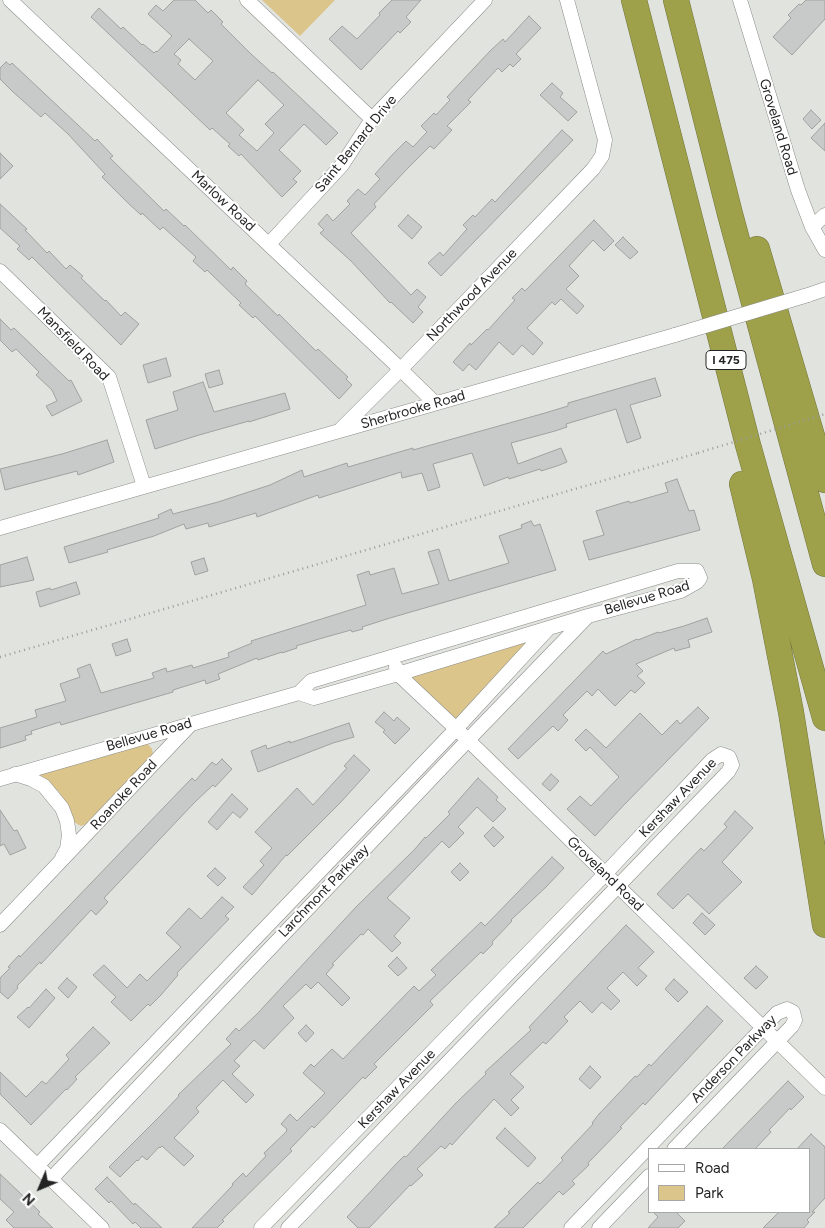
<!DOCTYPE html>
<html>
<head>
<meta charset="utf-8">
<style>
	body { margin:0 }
	#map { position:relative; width:825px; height:1228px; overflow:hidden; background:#e1e3df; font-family:Figtree,sans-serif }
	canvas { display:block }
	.legend { position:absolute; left:648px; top:1148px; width:162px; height:65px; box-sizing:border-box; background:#fff; border:1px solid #a7a7a7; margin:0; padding:6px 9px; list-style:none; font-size:15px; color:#232423 }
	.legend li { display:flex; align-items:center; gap:10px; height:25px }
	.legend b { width:25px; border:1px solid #a7a7a7 }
	.north { position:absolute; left:15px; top:1163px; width:50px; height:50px; -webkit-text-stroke:4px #fff; paint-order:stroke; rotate:225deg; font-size:14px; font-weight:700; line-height:20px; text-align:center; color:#232423 }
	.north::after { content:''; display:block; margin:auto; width:18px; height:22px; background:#232423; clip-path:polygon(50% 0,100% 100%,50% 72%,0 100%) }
</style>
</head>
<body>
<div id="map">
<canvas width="825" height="1228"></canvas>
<ul class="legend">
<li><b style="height:6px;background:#fff"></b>Road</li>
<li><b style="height:14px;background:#dcc58a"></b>Park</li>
</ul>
<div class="north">N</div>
</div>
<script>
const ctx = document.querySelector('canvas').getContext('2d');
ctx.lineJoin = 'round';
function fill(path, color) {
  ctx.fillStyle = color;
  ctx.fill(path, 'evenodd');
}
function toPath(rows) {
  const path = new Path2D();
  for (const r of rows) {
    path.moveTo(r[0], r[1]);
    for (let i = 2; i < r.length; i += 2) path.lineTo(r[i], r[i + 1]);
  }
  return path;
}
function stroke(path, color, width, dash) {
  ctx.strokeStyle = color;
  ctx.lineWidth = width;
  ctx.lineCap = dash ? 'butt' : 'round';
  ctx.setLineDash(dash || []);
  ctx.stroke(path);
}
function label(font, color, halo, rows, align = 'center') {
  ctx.font = font + ' Figtree,sans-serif';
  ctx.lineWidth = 4;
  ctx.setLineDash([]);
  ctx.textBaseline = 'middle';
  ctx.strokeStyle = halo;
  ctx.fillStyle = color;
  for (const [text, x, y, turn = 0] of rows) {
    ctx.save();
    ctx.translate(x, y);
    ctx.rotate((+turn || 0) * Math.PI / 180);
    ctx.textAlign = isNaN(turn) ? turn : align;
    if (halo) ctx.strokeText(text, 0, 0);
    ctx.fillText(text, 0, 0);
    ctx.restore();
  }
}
fill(toPath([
	[262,0,335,0,300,36],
	[525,642,526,647,456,724,404,676],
	[147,743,152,749,153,754,86,824,81,826,72,821,67,805,59,792,37,773]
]), '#dcc58a');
const building = toPath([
	[174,0,195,0,208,13,211,10,223,22,221,24,251,54,272,73,273,72,338,133,326,145,304,124,279,150,301,171,293,179,297,182,282,197,241,154,239,156,228,146,230,144,212,128,210,130,91,17,99,8,121,29,123,27,142,45,143,44,154,53,156,51,157,52,172,36,148,14,156,5,163,11,174,0],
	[189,39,213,61,195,80,178,64,181,60,174,54,189,39],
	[258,80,284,105,265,124,274,133,257,151,239,135,244,130,226,113,258,80],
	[392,0,421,0,406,17,411,22,400,33,398,31,361,70,329,39,342,26,357,39,380,15,379,13,392,0],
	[806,0,825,0,825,19,792,55,773,37,791,18,788,15,799,4,801,5,806,0],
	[529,16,541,28,516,54,521,59,513,67,510,64,502,72,498,68,468,100,471,102,447,126,452,130,434,149,430,146,408,168,374,204,376,207,351,233,411,295,417,289,426,297,418,307,423,312,413,323,391,302,390,303,351,261,320,233,324,230,318,224,327,214,333,221,350,204,347,201,358,189,365,195,380,179,375,174,393,154,406,141,413,147,427,132,421,126,434,113,436,115,450,100,447,97,490,51,503,39,505,42,529,16],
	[6,62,10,65,12,63,95,141,97,139,113,156,110,158,164,211,166,209,184,226,185,225,231,270,233,267,247,281,245,284,278,316,279,314,316,351,318,349,348,377,346,379,352,385,339,399,255,316,253,318,239,305,241,303,207,270,205,272,193,261,196,257,163,227,160,230,142,213,141,215,128,203,102,177,105,174,68,134,45,113,41,117,12,91,0,79,0,68,6,62],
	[552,83,563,93,560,97,577,112,568,121,540,95,552,83],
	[811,110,821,120,812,129,803,119,811,110],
	[825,123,825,151,811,138,825,123],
	[562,130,573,140,441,276,428,263,440,252,443,256,467,229,463,225,473,215,475,217,492,199,495,202,562,130],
	[0,153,13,166,0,179,0,153],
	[0,204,27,229,25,230,47,253,49,251,66,269,70,265,83,276,81,278,105,301,106,300,121,316,125,312,139,324,121,345,32,257,29,260,17,249,20,246,0,228,0,204],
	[408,215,422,227,412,239,398,226,408,215],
	[594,220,614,241,604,251,593,240,569,266,579,276,566,289,584,306,577,314,561,299,555,305,552,302,527,328,543,343,533,355,522,345,513,355,499,342,476,370,469,364,463,371,453,362,470,343,471,345,487,329,488,330,515,300,512,298,522,288,525,291,594,220],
	[623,237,638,252,630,259,615,245,623,237],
	[0,319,11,330,14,328,69,381,71,380,82,401,52,416,46,406,57,401,52,390,36,375,39,372,16,349,12,352,0,340,0,319],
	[166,358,171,376,148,383,143,365,166,358],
	[219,370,223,384,209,388,205,374,219,370],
	[655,378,661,396,630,405,641,438,627,443,616,409,566,424,567,427,555,431,511,443,518,464,561,448,567,462,557,466,541,471,540,469,509,479,508,477,484,486,472,453,433,464,440,487,428,491,422,473,402,478,401,472,319,498,318,495,257,517,256,513,209,527,208,523,186,529,184,524,154,536,107,550,108,552,69,563,64,547,159,518,158,515,171,509,173,514,218,502,270,485,302,470,304,477,347,463,348,467,413,448,413,450,545,413,568,406,568,403,655,378],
	[203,382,214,412,285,393,290,409,249,422,249,421,199,435,155,449,146,420,178,410,173,392,203,382],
	[107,440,114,462,78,475,77,471,5,490,0,469,62,454,107,440],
	[677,479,689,511,694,510,700,530,589,560,583,541,604,535,596,511,629,501,630,503,668,492,665,483,677,479],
	[531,521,534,526,540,524,556,570,390,618,362,627,363,629,352,632,351,630,319,639,296,646,297,648,282,653,282,652,258,660,257,658,218,674,220,679,206,684,205,680,173,690,173,692,132,704,61,725,60,722,31,731,32,734,25,736,26,740,0,748,0,728,37,717,35,710,66,701,60,684,80,677,77,669,90,664,101,693,154,678,152,673,166,668,167,672,192,665,193,668,229,657,228,653,252,643,251,641,366,605,357,575,369,571,370,575,394,568,402,594,439,584,428,552,439,549,449,581,509,563,499,536,522,528,521,525,531,521],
	[27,557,34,580,0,587,0,565,27,557],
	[204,558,208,571,195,575,191,562,204,558],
	[76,582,80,594,40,607,36,592,50,588,51,590,76,582],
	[707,618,712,632,688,640,690,647,675,651,674,648,636,664,643,671,637,676,645,683,635,693,631,690,615,706,598,689,592,696,587,691,563,715,568,720,558,731,553,726,518,759,508,749,603,651,606,654,637,639,638,640,658,632,659,633,684,626,707,618],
	[127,639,131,651,116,656,112,644,127,639],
	[698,707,709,718,623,806,595,836,567,809,580,796,591,806,619,777,590,747,586,751,575,740,586,729,606,748,640,713,662,735,677,720,680,724,698,707],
	[384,712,394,721,397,717,410,729,395,744,383,732,385,730,375,722,384,712],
	[349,723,354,737,333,743,258,772,251,751,266,745,267,749,290,741,290,743,349,723],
	[354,755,370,770,340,803,287,856,286,855,252,895,243,887,264,865,260,861,272,848,255,832,297,788,313,805,347,768,344,766,354,755],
	[222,759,232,769,215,787,213,785,195,802,104,898,108,902,96,915,91,910,41,964,40,962,17,986,18,988,8,999,0,992,0,978,10,968,8,967,19,955,20,957,192,778,195,781,212,762,216,765,222,759],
	[551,774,559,781,550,791,542,784,551,774],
	[478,778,498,797,496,800,506,809,493,822,477,807,458,827,464,833,449,848,442,841,387,898,410,918,394,936,401,943,392,952,368,929,363,935,361,934,332,964,334,965,326,974,350,998,342,1006,318,982,311,989,306,984,283,1006,294,1018,264,1049,254,1040,234,1061,240,1066,232,1074,254,1095,246,1103,223,1080,196,1108,199,1112,174,1138,194,1156,184,1166,162,1146,160,1148,159,1147,147,1160,142,1156,138,1161,137,1160,120,1177,109,1167,162,1114,179,1096,178,1095,231,1044,226,1039,236,1028,239,1031,257,1014,356,907,415,849,425,837,426,838,450,814,448,812,478,778],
	[232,794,248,809,240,818,233,812,217,830,208,822,232,794],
	[0,810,14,831,17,830,26,848,10,855,4,844,0,846,0,810],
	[735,811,753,828,722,862,742,882,709,914,688,894,673,909,657,894,701,848,704,851,727,827,724,824,735,811],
	[493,827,504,837,494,847,484,836,493,827],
	[552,857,564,868,546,887,511,920,512,921,492,942,493,944,483,954,481,952,430,1001,433,1005,374,1064,377,1067,365,1079,363,1077,314,1128,312,1126,290,1149,292,1151,222,1220,224,1221,217,1228,192,1228,233,1185,232,1184,243,1173,246,1177,266,1156,264,1153,286,1132,287,1129,281,1124,290,1114,297,1121,325,1093,303,1073,311,1064,314,1067,332,1049,343,1059,414,986,419,991,436,975,431,970,481,922,485,926,552,857],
	[460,863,469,872,460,881,451,872,460,863],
	[215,868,226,878,218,886,207,876,215,868],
	[222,897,234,907,225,916,229,919,177,973,178,975,161,995,150,1006,148,1004,131,1021,111,1002,116,997,93,975,104,965,127,988,140,974,147,981,181,947,166,933,189,908,201,919,222,897],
	[702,913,715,925,705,935,693,923,702,913],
	[626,925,654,952,638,968,647,976,637,986,623,972,607,988,620,1001,611,1010,602,1002,592,1013,580,1001,564,1017,568,1021,546,1044,543,1042,510,1074,524,1087,511,1100,519,1108,511,1116,494,1099,452,1145,450,1143,445,1149,441,1146,417,1169,423,1175,411,1186,410,1185,369,1228,358,1228,347,1217,396,1164,404,1156,406,1157,456,1103,486,1074,485,1072,531,1030,529,1027,626,925],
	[397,957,407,968,398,976,388,966,397,957],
	[756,966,768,977,756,989,744,978,756,966],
	[67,978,77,987,68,998,58,988,67,978],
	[674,979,688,992,678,1002,665,989,674,979],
	[46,989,55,998,29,1028,17,1017,28,1007,29,1008,46,989],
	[707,1006,723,1021,645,1105,643,1103,620,1127,622,1128,588,1163,589,1165,572,1181,575,1184,563,1195,559,1191,523,1228,494,1228,510,1213,508,1212,538,1182,540,1184,563,1160,561,1158,593,1124,592,1123,599,1114,635,1076,637,1077,649,1064,651,1066,707,1006],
	[306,1025,314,1033,306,1042,298,1033,306,1025],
	[93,1027,110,1043,75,1077,77,1079,67,1090,66,1089,31,1125,0,1094,0,1072,26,1097,42,1081,46,1084,69,1059,66,1055,93,1027],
	[590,1066,601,1077,590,1089,579,1079,590,1066],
	[788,1081,804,1097,791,1110,790,1108,769,1130,771,1132,755,1149,722,1149,788,1081],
	[505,1128,536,1158,528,1167,496,1138,505,1128],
	[811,1134,825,1147,825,1198,812,1212,815,1212,807,1220,809,1222,804,1228,763,1228,779,1212,809,1212,809,1149,797,1149,811,1134],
	[0,1174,40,1212,38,1214,53,1228,14,1228,6,1220,14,1212,0,1199,0,1174],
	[107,1177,134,1205,135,1203,162,1228,141,1228,135,1222,133,1224,111,1201,109,1203,95,1189,107,1177],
	[653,1212,676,1212,685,1221,678,1228,648,1228,658,1217,653,1212]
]);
fill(building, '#c7cac8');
stroke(building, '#9fa2a0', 1);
const street = toPath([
	[10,0,392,361,435,403],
	[247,0,372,119],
	[740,0,798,190,812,227,825,250],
	[812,227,825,215],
	[269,244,342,165,372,119,485,0],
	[0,271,109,377,144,486],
	[808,295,825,289],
	[341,429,401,369,593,169,602,156,605,140,567,0],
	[0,528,675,335],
	[396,667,398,674,468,740,825,1088],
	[15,774,31,779,44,786,62,808,67,821,69,835,67,849,62,858],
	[0,779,299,693,311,681,678,571,697,571,700,578,697,582,681,591,588,616,398,674,314,698,299,693],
	[0,925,191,724],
	[0,1130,102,1228],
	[37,1166,456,729,548,629],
	[51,1179,468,740,587,617],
	[261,1228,605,874,712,760,721,754,729,757,732,765,728,772,288,1228],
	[571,1228,777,1013,787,1009,793,1012,795,1020,792,1026,674,1149],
	[599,1228,649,1176]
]);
const highway = toPath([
	[634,0,748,445,825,718],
	[676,0,730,214,825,564],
	[757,249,825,480],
	[742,484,765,579,791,712,825,925]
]);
stroke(street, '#8b8d8a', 15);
stroke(highway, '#73753c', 26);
stroke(toPath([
	[0,657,698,453]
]), '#9b9c99', 2.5, [1, 4]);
stroke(street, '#fff', 14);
stroke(highway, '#9ea149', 25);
const streetBridge = toPath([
	[675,335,808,295]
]);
stroke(streetBridge, '#8b8d8a', 15, []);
stroke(toPath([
	[698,453,825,414]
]), '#9b9c99', 2.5, [1, 4]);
stroke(streetBridge, '#fff', 14);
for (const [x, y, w] of [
	[726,360,40]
]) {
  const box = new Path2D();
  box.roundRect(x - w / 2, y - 9.5, w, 19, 4);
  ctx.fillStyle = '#fff';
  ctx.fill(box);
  stroke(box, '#232423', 1);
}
label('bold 12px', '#232423', null, [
	["I 475",726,360]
]);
label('14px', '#232423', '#fff', [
	["Groveland Road",778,127,73],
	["Saint Bernard Drive",356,144,-51],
	["Marlow Road",223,201,43],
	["Northwood Avenue",472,295,-46],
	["Mansfield Road",73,344,46],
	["Sherbrooke Road",413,410,-16],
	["Bellevue Road",647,598,-17],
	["Bellevue Road",149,735,-16],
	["Roanoke Road",124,795,-47],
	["Kershaw Avenue",678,798,-46],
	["Groveland Road",605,874,44],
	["Larchmont Parkway",324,891,-46],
	["Anderson Parkway",734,1059,-46],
	["Kershaw Avenue",397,1089,-46]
]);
</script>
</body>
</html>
